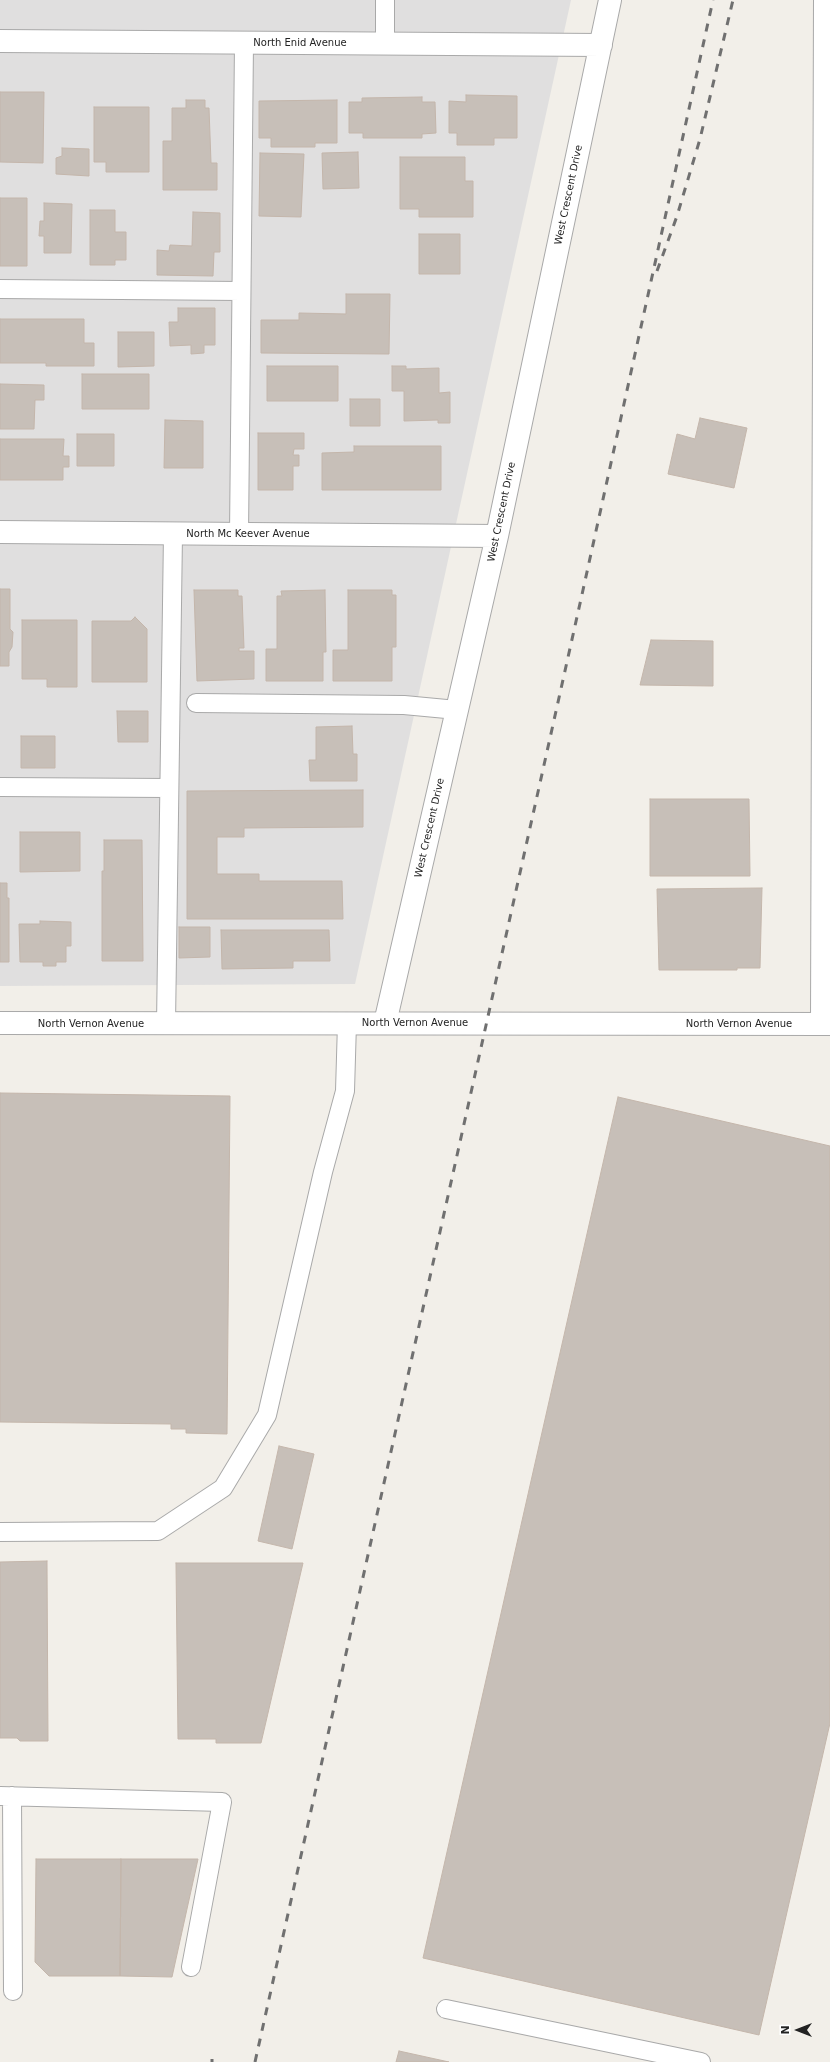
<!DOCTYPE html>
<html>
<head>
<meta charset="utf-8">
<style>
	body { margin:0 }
	#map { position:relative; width:830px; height:2062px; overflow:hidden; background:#f2efe9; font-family:"DejaVu Sans",sans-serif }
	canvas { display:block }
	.north { position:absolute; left:778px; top:2010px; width:40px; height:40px; -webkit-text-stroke:3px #fff; paint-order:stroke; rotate:270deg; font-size:11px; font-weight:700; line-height:16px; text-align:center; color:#222 }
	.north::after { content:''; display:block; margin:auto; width:14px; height:18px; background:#222; clip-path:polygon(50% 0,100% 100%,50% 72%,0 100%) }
</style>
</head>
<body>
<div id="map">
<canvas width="830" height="2062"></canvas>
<div class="north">N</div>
</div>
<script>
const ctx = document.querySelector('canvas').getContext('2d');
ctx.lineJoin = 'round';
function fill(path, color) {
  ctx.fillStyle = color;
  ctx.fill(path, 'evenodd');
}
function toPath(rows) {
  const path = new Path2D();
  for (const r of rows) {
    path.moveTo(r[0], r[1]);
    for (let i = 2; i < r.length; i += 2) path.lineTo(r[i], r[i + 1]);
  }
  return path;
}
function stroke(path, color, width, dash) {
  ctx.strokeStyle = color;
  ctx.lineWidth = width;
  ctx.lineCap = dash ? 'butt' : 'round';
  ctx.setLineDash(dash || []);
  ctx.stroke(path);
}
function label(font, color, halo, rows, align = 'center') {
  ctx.font = font + ' "DejaVu Sans",sans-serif';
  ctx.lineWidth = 3.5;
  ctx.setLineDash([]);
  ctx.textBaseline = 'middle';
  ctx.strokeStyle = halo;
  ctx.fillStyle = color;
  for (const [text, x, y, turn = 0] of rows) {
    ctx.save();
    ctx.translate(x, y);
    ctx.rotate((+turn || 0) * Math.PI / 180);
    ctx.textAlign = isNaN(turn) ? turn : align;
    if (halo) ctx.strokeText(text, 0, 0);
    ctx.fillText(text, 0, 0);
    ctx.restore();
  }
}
fill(toPath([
	[0,0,571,0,355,984,0,986]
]), '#e0dfdf');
const building = toPath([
	[0,92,44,92,43,163,0,162,0,92],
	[466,95,517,96,517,138,494,138,494,145,457,145,457,133,449,133,449,101,466,102,466,95],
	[422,97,422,102,435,102,436,133,422,134,422,138,363,138,363,133,349,133,349,102,362,102,362,98,422,97],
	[186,100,205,100,205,108,209,108,211,163,217,163,217,190,163,190,163,141,172,141,172,108,186,108,186,100],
	[337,100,337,143,315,143,315,147,271,147,271,138,259,138,259,101,337,100],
	[94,107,149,107,149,172,106,172,106,162,94,162,94,107],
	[62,148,89,149,89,176,56,174,56,158,62,156,62,148],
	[358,152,359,188,323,189,322,153,358,152],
	[260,153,304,154,301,217,259,216,260,153],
	[400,157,465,157,465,181,473,181,473,217,419,217,419,209,400,209,400,157],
	[0,198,27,198,27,266,0,266,0,198],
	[44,203,72,204,71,253,44,253,44,236,39,236,40,221,44,221,44,203],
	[90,210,115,210,115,232,126,232,126,260,115,260,115,265,90,265,90,210],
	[193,212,220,213,220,252,214,252,213,276,157,275,157,250,169,251,170,245,192,246,193,212],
	[419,234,460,234,460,274,419,274,419,234],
	[346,294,390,294,389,354,261,353,261,320,299,320,299,313,346,314,346,294],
	[178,308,215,308,215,345,204,345,204,353,191,354,191,345,170,346,169,322,178,322,178,308],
	[0,319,84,319,84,343,94,343,94,366,46,366,46,363,0,363,0,319],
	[118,332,154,332,154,366,118,367,118,332],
	[267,366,338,366,338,401,267,401,267,366],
	[392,366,406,366,406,369,439,368,439,393,450,392,450,423,438,423,438,420,404,421,404,391,392,391,392,366],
	[82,374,149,374,149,409,82,409,82,374],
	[0,384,44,385,44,400,35,400,34,429,0,429,0,384],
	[350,399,380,399,380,426,350,426,350,399],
	[700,418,747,428,734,488,668,474,677,434,695,439,700,418],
	[165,420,203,421,203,468,164,468,165,420],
	[258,433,304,433,304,449,294,449,293,455,299,455,299,466,293,466,293,490,258,490,258,433],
	[77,434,114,434,114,466,77,466,77,434],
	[0,439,64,439,63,456,69,456,69,467,63,467,63,480,0,480,0,439],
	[354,446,441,446,441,490,322,490,322,453,354,452,354,446],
	[0,589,10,589,10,629,13,632,12,647,9,652,9,666,0,666,0,589],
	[194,590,238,590,238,596,242,596,244,648,239,648,239,651,254,651,254,679,197,681,194,590],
	[325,590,326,652,323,652,323,681,266,681,266,649,277,649,277,596,282,596,281,591,325,590],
	[348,590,392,590,392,595,396,595,396,647,392,647,392,681,333,681,333,650,348,650,348,590],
	[135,617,147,629,147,682,92,682,92,621,131,621,135,617],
	[22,620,77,620,77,687,47,687,47,679,22,679,22,620],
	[651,640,713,641,713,686,640,685,651,640],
	[117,711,148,711,148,742,118,742,117,711],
	[352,726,353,754,357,754,357,781,310,781,309,760,316,760,316,727,352,726],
	[21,736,55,736,55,768,21,768,21,736],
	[363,790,363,827,244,828,244,837,217,837,217,874,259,874,259,881,342,881,343,919,187,919,187,791,363,790],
	[650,799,749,799,750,876,650,876,650,799],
	[20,832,80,832,80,871,20,872,20,832],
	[104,840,142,840,143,961,102,961,102,871,104,871,104,840],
	[0,883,7,883,7,898,9,898,9,962,0,962,0,883],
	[762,888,760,968,737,968,737,970,659,970,657,889,762,888],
	[40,921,71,922,71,946,66,946,66,962,56,962,56,966,43,966,43,962,20,962,19,924,40,924,40,921],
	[179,927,210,927,210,957,179,958,179,927],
	[221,930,329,930,330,961,293,961,293,968,222,969,221,930],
	[0,1093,230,1096,227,1434,186,1433,186,1429,171,1429,171,1424,0,1422,0,1093],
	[618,1097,830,1146,830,1723,759,2035,423,1958,618,1097],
	[279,1446,314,1454,292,1549,258,1541,279,1446],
	[47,1561,48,1741,20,1741,17,1738,0,1738,0,1562,47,1561],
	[176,1563,303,1563,261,1743,216,1743,216,1739,178,1739,176,1563],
	[36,1859,121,1859,120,1976,49,1976,35,1962,36,1859],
	[121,1859,198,1859,172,1977,120,1976,121,1859],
	[399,2051,449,2062,396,2062,399,2051]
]);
fill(building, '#c7bfb8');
stroke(building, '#c4b6ab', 1);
const service = toPath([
	[385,44,385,0],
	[0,289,241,291],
	[239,534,244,43],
	[196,703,404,705,457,710],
	[0,787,168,788],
	[166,1024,173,534],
	[0,1532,158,1531,223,1488,267,1415,323,1172,345,1091,347,1023],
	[0,1796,222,1802,191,1967],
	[12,1796,13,1991],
	[446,2009,701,2062]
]);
const minor = toPath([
	[0,41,601,45],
	[0,532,497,536],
	[385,1023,497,536,610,0],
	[822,1024,825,0]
]);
const tertiary = toPath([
	[0,1023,830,1024]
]);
stroke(service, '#a9a9a9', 20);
stroke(minor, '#a9a9a9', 24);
stroke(tertiary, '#a9a9a9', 24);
stroke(service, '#fff', 18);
stroke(minor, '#fff', 22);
stroke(tertiary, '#fff', 22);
stroke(toPath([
	[657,271,677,216,700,139,733,0],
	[212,2062,212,2059],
	[255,2062,583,590,713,0]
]), '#707070', 3, [8, 8]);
label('10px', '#222', '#fff', [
	["North Enid Avenue",300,43],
	["West Crescent Drive",569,195,-78],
	["West Crescent Drive",502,512,-78],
	["North Mc Keever Avenue",248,534],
	["West Crescent Drive",430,828,-77],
	["North Vernon Avenue",415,1023],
	["North Vernon Avenue",91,1024],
	["North Vernon Avenue",739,1024]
]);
</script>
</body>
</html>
